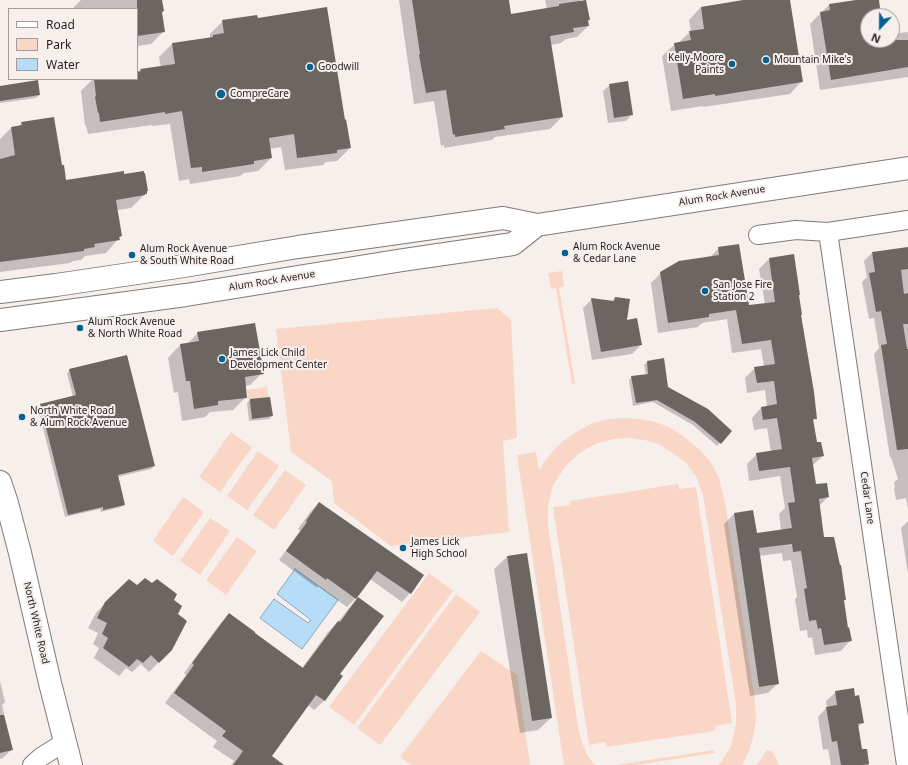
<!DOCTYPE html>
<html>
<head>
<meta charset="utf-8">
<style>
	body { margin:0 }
	#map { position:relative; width:908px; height:765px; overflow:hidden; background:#f6efec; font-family:"Noto Sans",sans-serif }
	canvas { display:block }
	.legend { position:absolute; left:8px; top:8px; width:130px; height:72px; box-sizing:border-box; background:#f6efec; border:1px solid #a19c9a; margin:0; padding:5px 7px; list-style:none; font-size:12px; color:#221f1e }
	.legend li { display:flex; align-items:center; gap:8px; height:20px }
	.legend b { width:20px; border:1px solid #a19c9a }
	.north { position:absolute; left:860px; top:8px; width:40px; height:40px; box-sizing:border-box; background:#f6efec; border:1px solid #a19c9a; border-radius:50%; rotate:202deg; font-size:11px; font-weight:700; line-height:16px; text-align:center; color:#221f1e }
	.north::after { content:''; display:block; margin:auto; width:14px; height:18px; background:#016292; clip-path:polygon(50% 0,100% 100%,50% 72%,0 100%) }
</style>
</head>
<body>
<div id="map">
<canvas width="908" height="765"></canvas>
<ul class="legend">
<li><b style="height:5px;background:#fff"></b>Road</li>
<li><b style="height:11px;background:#f9d6c6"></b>Park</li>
<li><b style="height:11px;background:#b7dcf8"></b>Water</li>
</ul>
<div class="north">N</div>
</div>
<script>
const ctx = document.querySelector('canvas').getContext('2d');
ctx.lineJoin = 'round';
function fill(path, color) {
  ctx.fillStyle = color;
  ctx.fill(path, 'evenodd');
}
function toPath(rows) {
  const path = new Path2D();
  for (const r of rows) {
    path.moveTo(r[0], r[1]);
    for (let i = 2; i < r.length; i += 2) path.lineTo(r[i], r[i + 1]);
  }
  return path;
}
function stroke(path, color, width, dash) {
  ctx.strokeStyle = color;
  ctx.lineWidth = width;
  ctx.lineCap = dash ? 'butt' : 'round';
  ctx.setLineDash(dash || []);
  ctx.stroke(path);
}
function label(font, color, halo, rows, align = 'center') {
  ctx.font = font + ' "Noto Sans",sans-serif';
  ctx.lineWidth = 4;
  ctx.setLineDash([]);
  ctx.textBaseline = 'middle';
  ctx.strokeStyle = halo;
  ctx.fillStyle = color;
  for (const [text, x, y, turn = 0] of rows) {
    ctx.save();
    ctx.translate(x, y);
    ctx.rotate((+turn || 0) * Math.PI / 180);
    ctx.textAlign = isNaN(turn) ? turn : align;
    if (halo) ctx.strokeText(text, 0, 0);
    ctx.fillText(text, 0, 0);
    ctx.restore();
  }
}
fill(toPath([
	[562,271,564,286,559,288,575,383,572,384,556,288,551,289,548,273],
	[497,308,511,320,517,438,503,441,509,532,391,546,334,503,332,481,291,452,276,329],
	[267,387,270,409,250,411,247,390],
	[622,418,637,419,652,421,669,427,683,436,699,449,710,461,719,478,725,502,755,701,756,719,754,734,749,751,742,765,718,765,721,762,731,746,736,725,736,704,703,495,697,478,686,463,673,453,660,445,645,440,629,438,613,439,595,444,578,454,565,467,553,485,548,506,548,526,578,727,582,743,589,758,595,765,564,765,517,455,536,452,539,470,545,461,553,451,563,441,578,431,591,424,604,420],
	[231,432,252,447,220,492,199,477],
	[258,451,279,466,247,510,227,496],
	[285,470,306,485,274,530,253,515],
	[678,484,679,489,696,487,732,723,715,726,715,731,606,747,606,742,589,745,553,507,570,505,570,501],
	[183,497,204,512,173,556,153,541],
	[210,518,230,531,200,575,180,561],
	[237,537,257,551,226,595,206,580],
	[429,573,453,591,354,725,329,707],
	[456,594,480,612,380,745,357,728],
	[481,651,517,675,530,765,411,765,400,757],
	[714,750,715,753,636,765,616,765],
	[767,750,772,751,779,765,757,765]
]), '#f9d6c6');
const water = toPath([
	[295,569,338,600,302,649,260,618,274,599,308,623,311,620,277,594,295,569]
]);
fill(water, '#b7dcf8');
stroke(water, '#8aa3b7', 1);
fill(toPath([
	[81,0,161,0,163,11,161,13,164,31,151,44,137,46,137,9,72,9],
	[399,0,508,0,510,15,547,9,545,0,580,0,589,20,588,21,588,26,577,37,566,39,561,43,550,45,562,117,550,129,495,137,492,140,444,148,444,145,441,146,434,101,414,104],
	[749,0,789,0,802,81,790,94,703,107,703,106,671,111,662,56,675,44,678,43,690,32,691,32,689,20,701,7],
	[862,0,877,0,880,16,868,16,868,40,892,40,892,34,908,32,908,77,820,90,810,24,829,5],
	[257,19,344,121,350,148,337,161,326,162,323,165,285,170,281,147,269,149,271,158,258,171,244,173,240,176,190,184,189,179,179,181,170,124,152,126,152,125,88,134,86,125,85,126,81,91,93,79,137,79,137,71,161,67,159,57,172,44,210,38,210,34,223,21],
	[610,85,632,114,626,121,608,123,603,91],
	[0,87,39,95,36,98,0,103],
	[22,123,61,166,65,181,123,175,147,191,146,193,131,208,117,210,121,236,106,253,85,256,81,260,73,261,70,263,0,272,0,139,11,128,18,127],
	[719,248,748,306,765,304,759,269,769,259,798,295,816,418,813,421,817,444,823,456,812,466,816,486,828,497,819,506,823,538,845,599,843,601,850,641,841,651,815,655,812,637,808,638,807,630,800,631,795,599,797,597,791,560,783,561,782,553,759,556,778,683,768,693,750,696,724,524,734,514,753,511,756,534,781,530,779,514,785,508,780,476,749,481,747,464,757,454,771,452,767,428,754,430,752,418,761,408,767,407,765,390,747,393,745,378,755,368,764,366,761,349,732,353,727,319,702,323,698,327,658,333,651,283,661,273,710,257],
	[908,248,908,509,906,498,896,500,894,488,895,487,894,482,898,479,891,457,890,458,874,354,879,348,874,318,869,319,862,282,867,277,864,261,872,253],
	[615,298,626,321,641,345,632,354,592,360,583,308,592,299,611,302],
	[198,333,262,373,250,385,245,386,246,397,233,410,210,412,205,417,182,421,178,392,174,393,168,358,180,345,187,344],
	[647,362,667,387,731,431,717,446,693,425,653,402,633,406,629,380,632,377,646,375,644,365],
	[70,370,154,466,151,469,117,477,124,505,121,507,101,512,100,509,65,517,38,408,41,405,73,397,67,373],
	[270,398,272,416,269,419,249,421,247,403,250,400],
	[319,503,410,593,402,602,370,579,355,599,347,607,318,586,317,588,279,560,300,531,298,529,311,511],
	[908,521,908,574,901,528],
	[507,557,551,718,538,730,520,733,494,569],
	[137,587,173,601,161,660,149,672,141,664,132,672,126,668,119,676,94,658,99,648,93,644,98,633,88,628,96,613,106,602],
	[358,598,339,674,342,676,324,701,314,710,308,705,271,756,282,765,231,765,234,761,213,747,217,741,165,703,186,675,184,673,220,624,229,614,253,633,302,668,328,632,338,622,349,608],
	[0,681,5,702,2,705,12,749,3,758,0,759],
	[836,692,863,722,857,728,861,751,866,750,869,765,831,765,828,749,823,750,818,717,827,707,826,701]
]), '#0003');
fill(toPath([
	[137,0,162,0,164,11,162,12,165,32,137,36],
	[412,0,509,0,511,14,559,6,559,4,586,0,590,20,588,20,589,26,573,28,574,32,550,36,563,117,504,126,505,129,455,137,455,134,453,135,446,90,426,93,419,55,420,54],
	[743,0,790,0,803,82,715,96,715,94,683,99,674,43,691,40,689,31,704,29,701,7],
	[856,0,879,0,881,16,868,16,868,40,908,40,908,67,831,80,820,12,830,10,829,4],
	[327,7,345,120,346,119,351,148,337,150,337,153,297,158,294,134,269,138,272,158,254,161,254,164,202,172,202,167,191,168,182,111,165,114,165,112,100,122,99,113,98,113,95,97,96,96,94,79,137,79,137,72,141,71,140,69,175,64,172,43,213,37,213,35,224,33,222,20,257,15,258,18],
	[38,80,40,95,0,101,0,86],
	[628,81,633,115,614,118,609,84],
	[54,117,62,165,64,165,66,180,124,171,124,174,144,171,144,173,145,173,148,191,147,191,147,194,145,194,145,195,116,200,122,236,119,237,120,240,94,244,95,247,84,249,84,251,0,262,0,159,15,155,11,127,22,125,21,122],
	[739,244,749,305,775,302,769,258,794,254,800,295,799,295,802,315,801,315,814,392,817,419,813,419,817,442,821,442,824,456,812,458,816,484,827,483,829,497,819,499,824,537,834,537,840,565,841,565,846,600,844,600,848,628,849,627,852,641,824,645,821,628,818,629,816,620,809,621,804,589,807,588,801,551,793,552,792,544,759,548,779,684,759,687,734,513,753,510,757,533,792,528,788,503,795,502,790,467,759,471,756,453,782,449,777,418,763,420,761,407,777,404,774,381,757,383,754,367,775,364,771,340,742,344,736,310,709,314,709,317,668,323,660,272,679,261,719,255,718,247],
	[908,247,908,269,901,270,904,294,908,293,908,324,903,324,907,349,908,349,908,449,897,450,881,345,887,344,881,311,876,312,869,273,875,272,872,252],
	[615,297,630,299,627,320,637,318,642,345,601,352,591,298,614,301],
	[255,323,264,374,245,377,247,398,218,401,218,405,194,409,190,381,186,381,180,344,199,341,197,332],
	[127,355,155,466,118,475,125,505,103,510,103,507,68,515,40,404,76,395,69,369],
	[664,358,668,387,708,409,732,431,721,444,695,422,657,400,636,403,631,376,648,374,647,361],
	[270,397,273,416,252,419,250,399],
	[319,502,424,575,411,594,377,571,356,599,327,578,326,580,286,551,307,522,306,521],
	[527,553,552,718,532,721,507,556],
	[145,578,152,583,157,579,177,594,174,600,182,606,178,614,187,621,172,650,159,663,151,655,143,663,137,659,129,667,103,648,108,638,102,634,107,623,97,618,105,602,129,579,137,585],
	[358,597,384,616,340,674,343,676,325,701,316,695,272,756,284,765,233,765,243,751,222,736,226,731,174,693,194,665,192,663,229,613,255,632,255,633,303,668,338,621,340,622],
	[854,688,855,696,859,695,864,723,858,724,862,749,867,749,869,764,863,765,841,765,837,741,832,742,826,707,837,705,835,691],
	[0,715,4,715,13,750,0,753]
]), '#6c6663');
const minor = toPath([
	[828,232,906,765],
	[758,235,796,230,828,232,908,220],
	[32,765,41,757,65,742]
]);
const major = toPath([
	[0,292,56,285,184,266,298,247,503,218,537,225,908,168],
	[0,320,186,295,403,260,513,244,537,225],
	[0,482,7,503,20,553,50,683,71,765]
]);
stroke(minor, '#817b78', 20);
stroke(major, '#817b78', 24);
stroke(minor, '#fff', 18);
stroke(major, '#fff', 22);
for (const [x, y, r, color] of [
	[766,60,4,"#016292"],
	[732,64,4,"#016292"],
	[310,67,4,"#016292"],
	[221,94,5,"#016292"],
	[565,253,4,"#016292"],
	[132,255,4,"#016292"],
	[705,291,4,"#016292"],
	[80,328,4,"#016292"],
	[222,359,4,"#016292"],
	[22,417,4,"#016292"],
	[403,548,4,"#016292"]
]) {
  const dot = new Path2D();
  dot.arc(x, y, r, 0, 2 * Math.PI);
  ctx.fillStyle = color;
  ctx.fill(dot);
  stroke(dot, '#f6efec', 1.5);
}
label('10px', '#221f1e', '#f6efec', [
	["Kelly-Moore",724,58,"right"],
	["Paints",724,70,"right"],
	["Mountain Mike's",774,60],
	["Goodwill",318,67],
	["CompreCare",230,94],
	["Alum Rock Avenue",573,247],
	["& Cedar Lane",573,259],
	["Alum Rock Avenue",140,249],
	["& South White Road",140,261],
	["San Jose Fire",713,285],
	["Station 2",713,297],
	["Alum Rock Avenue",88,322],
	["& North White Road",88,334],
	["James Lick Child",230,353],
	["Development Center",230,365],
	["North White Road",30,411],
	["& Alum Rock Avenue",30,423],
	["James Lick",411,542],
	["High School",411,554]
], 'left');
label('10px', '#221f1e', '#f6efec', [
	["Alum Rock Avenue",722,196,-9],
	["Alum Rock Avenue",272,281,-9],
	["Cedar Lane",867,498,82],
	["North White Road",36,623,77]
]);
</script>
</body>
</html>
